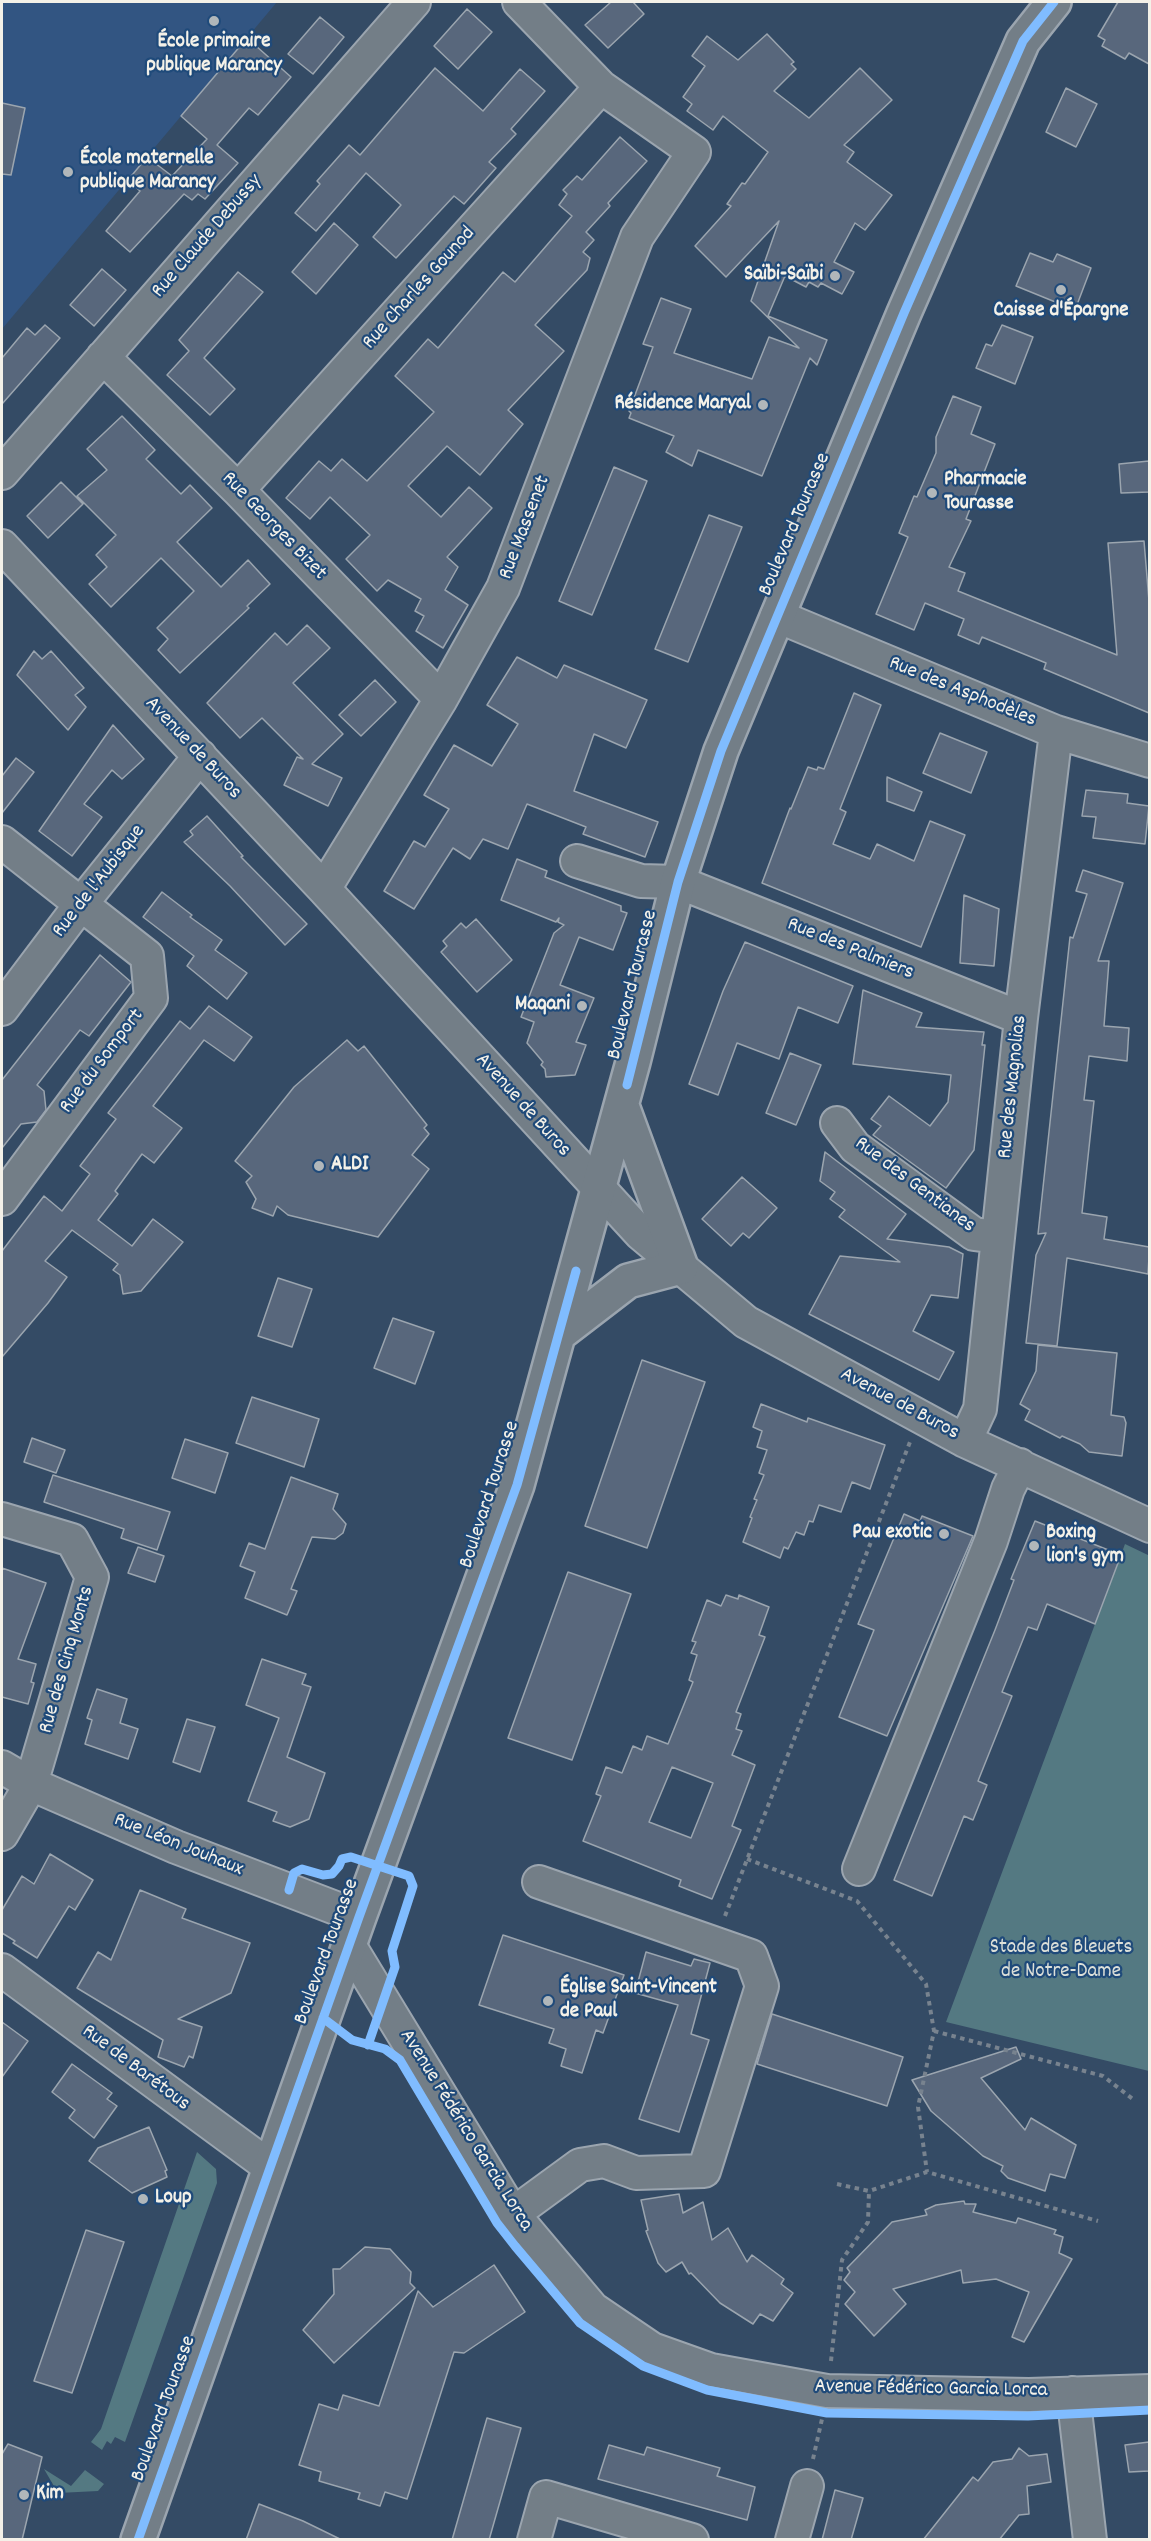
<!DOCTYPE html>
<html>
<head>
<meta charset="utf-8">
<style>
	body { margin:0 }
	#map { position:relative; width:1151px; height:2541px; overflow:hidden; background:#344b65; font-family:Dekko,sans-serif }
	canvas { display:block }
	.frame { position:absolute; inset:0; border:3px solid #f4f1e8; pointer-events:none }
</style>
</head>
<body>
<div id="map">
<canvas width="1151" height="2541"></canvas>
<div class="frame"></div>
</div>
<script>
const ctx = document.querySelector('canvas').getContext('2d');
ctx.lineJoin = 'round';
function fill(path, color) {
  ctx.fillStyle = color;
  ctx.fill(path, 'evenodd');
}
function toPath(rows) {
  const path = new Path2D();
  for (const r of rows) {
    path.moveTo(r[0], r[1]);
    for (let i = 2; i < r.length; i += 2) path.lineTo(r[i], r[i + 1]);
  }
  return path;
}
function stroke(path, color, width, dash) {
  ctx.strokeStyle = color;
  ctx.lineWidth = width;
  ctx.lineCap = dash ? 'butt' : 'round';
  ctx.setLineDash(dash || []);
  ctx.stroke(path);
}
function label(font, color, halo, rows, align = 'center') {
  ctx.font = font + ' Dekko,sans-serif';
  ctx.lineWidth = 4.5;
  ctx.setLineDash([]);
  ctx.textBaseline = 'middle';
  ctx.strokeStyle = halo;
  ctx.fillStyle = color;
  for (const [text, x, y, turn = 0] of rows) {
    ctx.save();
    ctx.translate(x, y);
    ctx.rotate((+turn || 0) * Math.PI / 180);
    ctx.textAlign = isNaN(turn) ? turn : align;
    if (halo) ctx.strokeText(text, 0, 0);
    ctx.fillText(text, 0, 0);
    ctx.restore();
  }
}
fill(toPath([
	[2,2,277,2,2,329]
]), '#325582');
fill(toPath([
	[1125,1544,1150,1556,1149,2071,946,2022],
	[197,2152,216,2169,217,2183,125,2442,115,2437,111,2444,107,2441,102,2450,91,2442,101,2429],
	[44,2469,71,2486,85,2470,104,2484,98,2491,58,2493]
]), '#547982');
const building = toPath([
	[611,2,633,2,644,14,608,48,585,25,611,2],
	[1118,2,1149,2,1149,64,1129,53,1125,59,1102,46,1105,40,1098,36,1118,2],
	[467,9,492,32,458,69,434,46,467,9],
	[320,17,344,37,313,74,288,54,320,17],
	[767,34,794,62,791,64,796,69,774,91,809,118,860,68,892,100,844,145,854,152,847,162,892,195,865,230,855,223,834,262,854,272,842,294,821,283,818,287,809,282,806,287,785,276,768,316,827,340,817,365,810,358,762,476,698,450,692,466,666,452,674,436,629,418,631,413,629,411,653,347,643,344,661,298,691,309,674,353,752,379,769,337,799,348,751,301,779,221,726,277,695,246,731,206,727,204,742,183,745,184,768,152,723,116,713,130,687,111,692,104,683,97,705,66,692,56,707,36,738,60,767,34],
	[247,38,291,77,258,115,249,108,217,145,238,163,205,199,198,194,192,200,184,194,130,252,106,231,140,191,128,180,147,157,172,176,207,139,181,116,247,38],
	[435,68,483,111,520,69,545,91,511,129,516,134,489,162,496,168,464,204,454,196,396,258,373,237,401,205,366,173,316,231,295,213,320,184,317,181,349,145,360,155,435,68],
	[1066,88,1097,104,1076,147,1046,132,1066,88],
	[2,103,25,108,11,175,2,174,2,103],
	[620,137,647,161,608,203,610,206,586,232,594,240,583,252,590,258,587,270,535,325,564,351,508,410,523,424,480,475,447,446,408,486,441,517,469,487,492,508,447,557,458,567,445,590,468,605,443,648,416,631,424,616,415,611,421,599,388,580,377,591,346,559,370,535,330,497,310,519,286,498,319,461,331,471,342,459,367,481,434,412,395,376,428,339,438,348,503,272,515,282,572,216,559,205,567,194,563,190,577,176,582,180,620,137],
	[334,223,358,245,316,294,292,272,334,223],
	[1030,253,1053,262,1057,254,1091,268,1075,310,1016,286,1030,253],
	[102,269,126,290,94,326,70,305,102,269],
	[238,272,263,292,204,358,235,389,210,415,167,375,189,351,179,340,238,272],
	[45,325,60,338,2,404,2,358,27,328,35,335,45,325],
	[1002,325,1033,337,1015,384,976,368,986,344,992,346,1002,325],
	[953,396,981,407,971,434,995,444,966,519,971,521,949,567,965,573,958,591,1117,655,1108,543,1144,541,1149,601,1149,713,1044,669,1046,663,982,637,979,644,958,635,964,619,925,603,914,630,876,614,908,537,899,533,914,496,917,497,936,453,936,437,953,396],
	[122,416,155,450,146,459,181,494,190,485,212,508,177,542,221,587,248,560,270,584,247,606,249,608,180,673,158,650,168,639,157,628,194,591,161,558,111,607,89,584,107,567,96,555,116,535,77,496,107,470,87,449,122,416],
	[1149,461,1149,492,1121,493,1119,464,1149,461],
	[614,467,647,481,592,615,559,601,614,467],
	[61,482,83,504,48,538,27,516,61,482],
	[709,515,742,527,688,662,655,649,709,515],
	[307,625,330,648,293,683,343,734,312,764,342,778,328,806,284,785,297,757,303,759,262,718,240,738,207,703,275,633,287,645,307,625],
	[34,651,42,659,51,651,84,688,75,695,86,707,68,730,17,675,34,651],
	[517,657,557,678,564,665,647,700,626,748,594,734,574,791,658,822,645,857,583,834,586,827,527,804,508,849,483,839,470,859,453,848,414,909,384,891,414,841,425,847,449,809,424,795,454,745,492,766,518,724,487,705,517,657],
	[375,680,396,702,361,736,339,715,375,680],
	[854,693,881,705,840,809,846,812,833,844,870,859,877,844,914,861,930,821,965,835,921,947,762,883,790,808,791,809,808,767,817,770,818,767,824,769,854,693],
	[113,725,144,759,122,779,112,770,84,804,102,817,72,856,39,831,113,725],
	[940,733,987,752,971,793,923,773,940,733],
	[16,758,34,772,2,813,2,776,16,758],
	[887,777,922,792,914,811,887,801,887,777],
	[1086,790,1128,794,1127,803,1149,806,1145,844,1093,838,1096,817,1082,816,1086,790],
	[207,816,243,856,241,857,307,924,285,945,230,886,184,842,193,835,190,831,207,816],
	[517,859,547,871,545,877,621,906,621,911,627,913,613,950,579,937,560,985,594,998,576,1042,586,1045,575,1075,546,1077,545,1069,541,1065,543,1062,527,1043,534,1022,521,1017,554,933,564,925,558,922,559,918,556,922,501,900,517,859],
	[1083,870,1123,883,1098,961,1109,961,1104,1026,1129,1028,1127,1061,1089,1056,1084,1100,1094,1101,1082,1213,1107,1217,1104,1239,1149,1247,1149,1257,1148,1274,1067,1258,1057,1346,1026,1343,1036,1255,1046,1233,1038,1234,1070,937,1073,938,1087,894,1076,891,1083,870],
	[162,892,192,915,190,917,222,940,215,950,247,973,227,999,187,966,194,956,143,917,162,892],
	[964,895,999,909,994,966,960,963,964,895],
	[476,919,512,960,477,992,441,952,447,946,443,941,461,923,466,928,476,919],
	[745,942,853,986,838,1023,798,1007,779,1059,737,1043,718,1095,689,1084,723,991,745,942],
	[100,955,131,982,89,1036,80,1030,37,1085,44,1091,46,1110,37,1122,21,1124,2,1148,2,1080,100,955],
	[863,990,922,1013,916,1027,984,1032,982,1045,985,1045,974,1150,946,1188,873,1135,881,1126,871,1119,889,1096,930,1126,948,1102,951,1075,853,1064,863,990],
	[209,1006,252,1037,234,1061,204,1040,153,1106,182,1128,154,1163,142,1154,115,1191,118,1194,98,1220,132,1246,153,1219,183,1242,141,1291,123,1294,120,1275,113,1270,118,1264,72,1230,45,1261,67,1277,48,1303,2,1357,2,1251,44,1196,62,1211,90,1174,80,1166,116,1119,108,1113,180,1021,190,1029,209,1006],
	[347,1040,358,1051,364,1046,427,1125,424,1128,429,1134,412,1155,429,1169,378,1237,288,1215,277,1206,273,1216,252,1208,256,1199,246,1182,252,1176,235,1161,294,1087,347,1040],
	[790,1053,821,1065,796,1125,766,1113,790,1053],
	[825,1152,906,1214,887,1239,949,1247,963,1254,958,1298,931,1295,913,1331,954,1352,939,1380,809,1314,840,1256,900,1262,839,1217,845,1210,830,1199,835,1192,820,1181,825,1152],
	[742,1177,777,1208,749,1238,743,1233,731,1246,702,1219,742,1177],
	[278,1278,312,1289,292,1347,258,1336,278,1278],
	[393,1318,434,1332,415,1384,374,1368,393,1318],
	[1038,1345,1117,1353,1111,1415,1124,1417,1126,1423,1122,1456,1089,1452,1080,1444,1062,1436,1060,1438,1025,1420,1030,1410,1020,1404,1036,1371,1038,1345],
	[642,1360,705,1382,647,1548,585,1526,642,1360],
	[252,1397,319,1419,304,1467,236,1443,252,1397],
	[761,1404,807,1422,808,1418,885,1445,870,1489,852,1482,841,1512,819,1505,813,1522,809,1521,804,1535,796,1532,788,1549,784,1547,780,1558,743,1542,752,1518,750,1517,757,1500,754,1499,764,1475,759,1473,767,1450,757,1447,762,1431,753,1427,761,1404],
	[32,1438,65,1450,56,1473,24,1462,32,1438],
	[185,1439,228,1453,215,1493,172,1478,185,1439],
	[53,1475,170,1512,157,1550,121,1538,124,1529,44,1502,53,1475],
	[291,1477,338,1494,333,1509,346,1524,343,1533,335,1539,312,1537,291,1589,297,1591,287,1615,245,1598,255,1572,240,1566,249,1543,265,1549,291,1477],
	[904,1514,920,1521,922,1516,973,1536,887,1736,839,1717,874,1630,858,1624,904,1514],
	[1035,1521,1121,1555,1095,1624,1047,1604,1037,1630,1028,1627,1002,1692,1012,1696,978,1781,987,1785,973,1820,964,1816,932,1896,894,1880,995,1630,1014,1580,1011,1579,1035,1521],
	[138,1547,164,1556,155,1582,128,1573,138,1547],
	[2,1568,46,1583,18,1659,36,1664,31,1682,34,1683,28,1704,2,1697,2,1568],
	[568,1572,631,1594,572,1760,508,1738,568,1572],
	[726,1595,738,1599,739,1595,769,1607,759,1635,765,1637,736,1712,741,1714,736,1729,742,1731,732,1755,755,1765,732,1826,741,1830,712,1899,679,1886,681,1880,583,1841,601,1796,596,1794,606,1767,622,1773,633,1746,642,1750,647,1736,668,1744,693,1682,689,1680,697,1655,691,1653,696,1642,692,1641,707,1600,721,1606,726,1595],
	[672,1767,713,1783,691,1838,649,1822,672,1767],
	[262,1659,306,1674,302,1684,311,1687,287,1757,325,1773,309,1819,290,1827,273,1821,277,1812,248,1801,279,1718,246,1705,262,1659],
	[97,1689,127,1699,120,1723,138,1729,128,1759,85,1744,92,1720,87,1718,97,1689],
	[187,1719,215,1727,200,1772,173,1762,187,1719],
	[50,1854,93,1880,75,1910,69,1906,37,1958,13,1943,15,1941,2,1933,2,1910,22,1876,34,1884,50,1854],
	[140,1890,186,1909,182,1918,250,1943,231,1993,178,2019,202,2027,193,2058,189,2056,184,2067,158,2057,163,2040,77,1988,98,1952,111,1960,140,1890],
	[503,1935,624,1975,603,2033,596,2030,582,2073,561,2066,566,2049,549,2043,554,2029,479,2005,503,1935],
	[646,1952,691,1966,694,1959,710,1963,691,2034,709,2040,679,2132,639,2119,678,2005,635,1993,646,1952],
	[772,2014,903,2057,887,2106,757,2064,772,2014],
	[2,2022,28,2041,2,2077,2,2022],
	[1016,2047,1021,2059,981,2078,1025,2130,1031,2118,1076,2145,1065,2178,1050,2174,1045,2191,1008,2178,1001,2171,1003,2166,983,2156,931,2111,912,2080,1016,2047],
	[72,2064,112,2093,107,2099,117,2106,94,2138,69,2118,75,2110,52,2092,72,2064],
	[149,2127,167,2170,165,2171,167,2177,132,2193,89,2161,98,2148,149,2127],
	[679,2194,683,2213,703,2202,712,2240,728,2228,747,2262,752,2255,784,2279,781,2284,793,2293,773,2321,760,2314,753,2324,720,2303,691,2273,689,2274,682,2262,666,2272,658,2263,646,2231,648,2230,641,2200,679,2194],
	[964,2201,965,2204,976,2204,973,2212,1016,2223,1018,2218,1056,2230,1054,2234,1063,2237,1059,2253,1072,2259,1024,2342,1012,2337,1029,2292,996,2279,963,2283,961,2270,893,2289,906,2304,874,2336,845,2304,855,2292,844,2280,850,2272,847,2268,892,2222,927,2215,925,2210,936,2205,964,2201],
	[86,2230,124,2242,72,2393,34,2381,86,2230],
	[365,2247,390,2249,411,2272,410,2283,415,2288,334,2363,303,2330,334,2294,333,2269,340,2269,365,2247],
	[494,2265,525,2312,464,2353,454,2352,407,2499,385,2492,380,2506,358,2499,360,2493,319,2481,321,2472,299,2465,319,2404,338,2410,343,2395,379,2406,418,2291,433,2307,494,2265],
	[487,2418,521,2428,489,2540,452,2540,487,2418],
	[1149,2442,1149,2471,1129,2472,1125,2445,1149,2442],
	[8,2444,42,2457,22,2540,2,2540,2,2454,8,2444],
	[609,2445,644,2455,647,2447,720,2468,717,2476,755,2487,747,2520,598,2479,609,2445],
	[1019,2448,1029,2456,1047,2454,1051,2482,1027,2486,1029,2514,1019,2515,999,2540,923,2540,973,2477,978,2481,993,2462,1012,2459,1019,2448],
	[835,2490,863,2498,851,2540,822,2540,835,2490],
	[259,2504,303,2521,342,2540,246,2540,259,2504]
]);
fill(building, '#58677c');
stroke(building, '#9ba5af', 1.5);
const minor = toPath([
	[103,357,238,490,441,699],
	[2,473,414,2],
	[238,490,601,87],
	[2,546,324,889,641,1234,746,1322,965,1441,1150,1526],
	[777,616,1056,732,1150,761],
	[2,842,147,956,151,998,2,1199],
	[577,861,641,881,678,882,1021,1018],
	[324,889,441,699,503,588,637,237,694,152,601,87,519,2],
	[2,1009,81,904,200,756],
	[837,1123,855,1147,974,1234,997,1237],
	[965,1441,980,1409,1021,1018,1056,732],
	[2,1519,72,1540,92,1577,31,1784,2,1834],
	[2,1767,31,1784,176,1847,359,1917],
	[859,1869,991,1541,1008,1489,1020,1465],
	[349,1945,513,2214,593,2309,652,2349,711,2370,827,2391,1029,2395,1150,2391],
	[2,1970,270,2167],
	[513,2214,580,2165,604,2161,636,2173,704,2171,762,1986,751,1956,539,1882],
	[1073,2393,1090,2540],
	[534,2540,546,2497,692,2540],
	[792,2540,807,2486]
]);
const major = toPath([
	[559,1334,628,1281,681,1267,622,1106],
	[138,2540,359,1917,517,1485,633,1062,678,882,721,751,904,313,1023,41,1054,2]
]);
stroke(minor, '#9ba5af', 36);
stroke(major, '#9ba5af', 38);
stroke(toPath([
	[747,1859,857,1901,926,1984,934,2031,918,2107,927,2172],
	[725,1916,910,1442],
	[934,2031,1103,2076,1134,2100],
	[837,2184,869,2191,927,2172,1098,2221],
	[831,2361,842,2260,868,2222,869,2191],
	[813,2459,822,2419]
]), '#78838f', 4, [4.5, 4.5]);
stroke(minor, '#737e87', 32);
stroke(major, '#737e87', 33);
stroke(toPath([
	[627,1085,678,882,721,751,904,313,1023,41,1054,2],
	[289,1890,294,1873,302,1869,323,1875,332,1874,339,1866,342,1859,351,1857,409,1876,413,1886,392,1951,395,1967,368,2045],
	[323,2018,352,2040,385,2049,400,2060,497,2223,515,2246,580,2323,643,2366,707,2390,827,2413,1028,2416,1150,2410],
	[138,2540,359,1917,517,1485,576,1271]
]), '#80bcff', 9);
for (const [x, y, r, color] of [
	[214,21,6,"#b1b7ba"],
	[68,172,6,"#b1b7ba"],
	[835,276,6,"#b1b7ba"],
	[1061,290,6,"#b1b7ba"],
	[763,405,6,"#b1b7ba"],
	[932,493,6,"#b1b7ba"],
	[582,1006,6,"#b1b7ba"],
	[319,1166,6,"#b1b7ba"],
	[944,1534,6,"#b1b7ba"],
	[1034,1546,6,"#b1b7ba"],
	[548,2001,6,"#b1b7ba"],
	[143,2199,6,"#b1b7ba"],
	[24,2495,6,"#b1b7ba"]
]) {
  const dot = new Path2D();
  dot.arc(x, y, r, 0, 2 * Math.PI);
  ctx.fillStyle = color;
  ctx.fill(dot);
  stroke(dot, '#1f4a7a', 2);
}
label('bold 21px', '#f4f1e8', '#1f4a7a', [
	["École primaire",214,43,"center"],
	["publique Marancy",214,67,"center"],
	["École maternelle",80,160],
	["publique Marancy",80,184],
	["Saïbi-Saïbi",823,276,"right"],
	["Caisse d'Épargne",1061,312,"center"],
	["Résidence Maryal",751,405,"right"],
	["Pharmacie",944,481],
	["Tourasse",944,505],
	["Maqani",570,1006,"right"],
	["ALDI",331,1166],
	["Pau exotic",932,1534,"right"],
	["Boxing",1046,1534],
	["lion's gym",1046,1558],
	["Église Saint-Vincent",560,1989],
	["de Paul",560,2013],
	["Loup",155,2199],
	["Kim",36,2495]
], 'left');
label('21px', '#f4f1e8', '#1f4a7a', [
	["Rue Claude Debussy",208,237,-49],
	["Rue Charles Gounod",420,289,-48],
	["Boulevard Tourasse",796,525,-67],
	["Rue Georges Bizet",273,527,46],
	["Rue Massenet",526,528,-69],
	["Rue des Asphodèles",962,693,22],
	["Avenue de Buros",192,749,47],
	["Rue de l'Aubisque",100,882,-52],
	["Rue des Palmiers",850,950,22],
	["Boulevard Tourasse",634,985,-76],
	["Rue du Somport",103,1062,-53],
	["Rue des Magnolias",1014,1087,-84],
	["Avenue de Buros",522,1106,48],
	["Rue des Gentianes",914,1186,37],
	["Avenue de Buros",899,1405,28],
	["Boulevard Tourasse",491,1495,-72],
	["Rue des Cinq Monts",68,1660,-74],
	["Rue Léon Jouhaux",178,1846,22],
	["Boulevard Tourasse",328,1952,-70],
	["Rue de Barétous",135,2069,37],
	["Avenue Fédérico Garcia Lorca",465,2131,58],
	["Avenue Fédérico Garcia Lorca",931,2390,1],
	["Boulevard Tourasse",165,2409,-70]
]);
label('21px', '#dde0d9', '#1f4a7a', [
	["Stade des Bleuets",1061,1949],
	["de Notre-Dame",1061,1973]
]);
</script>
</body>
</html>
